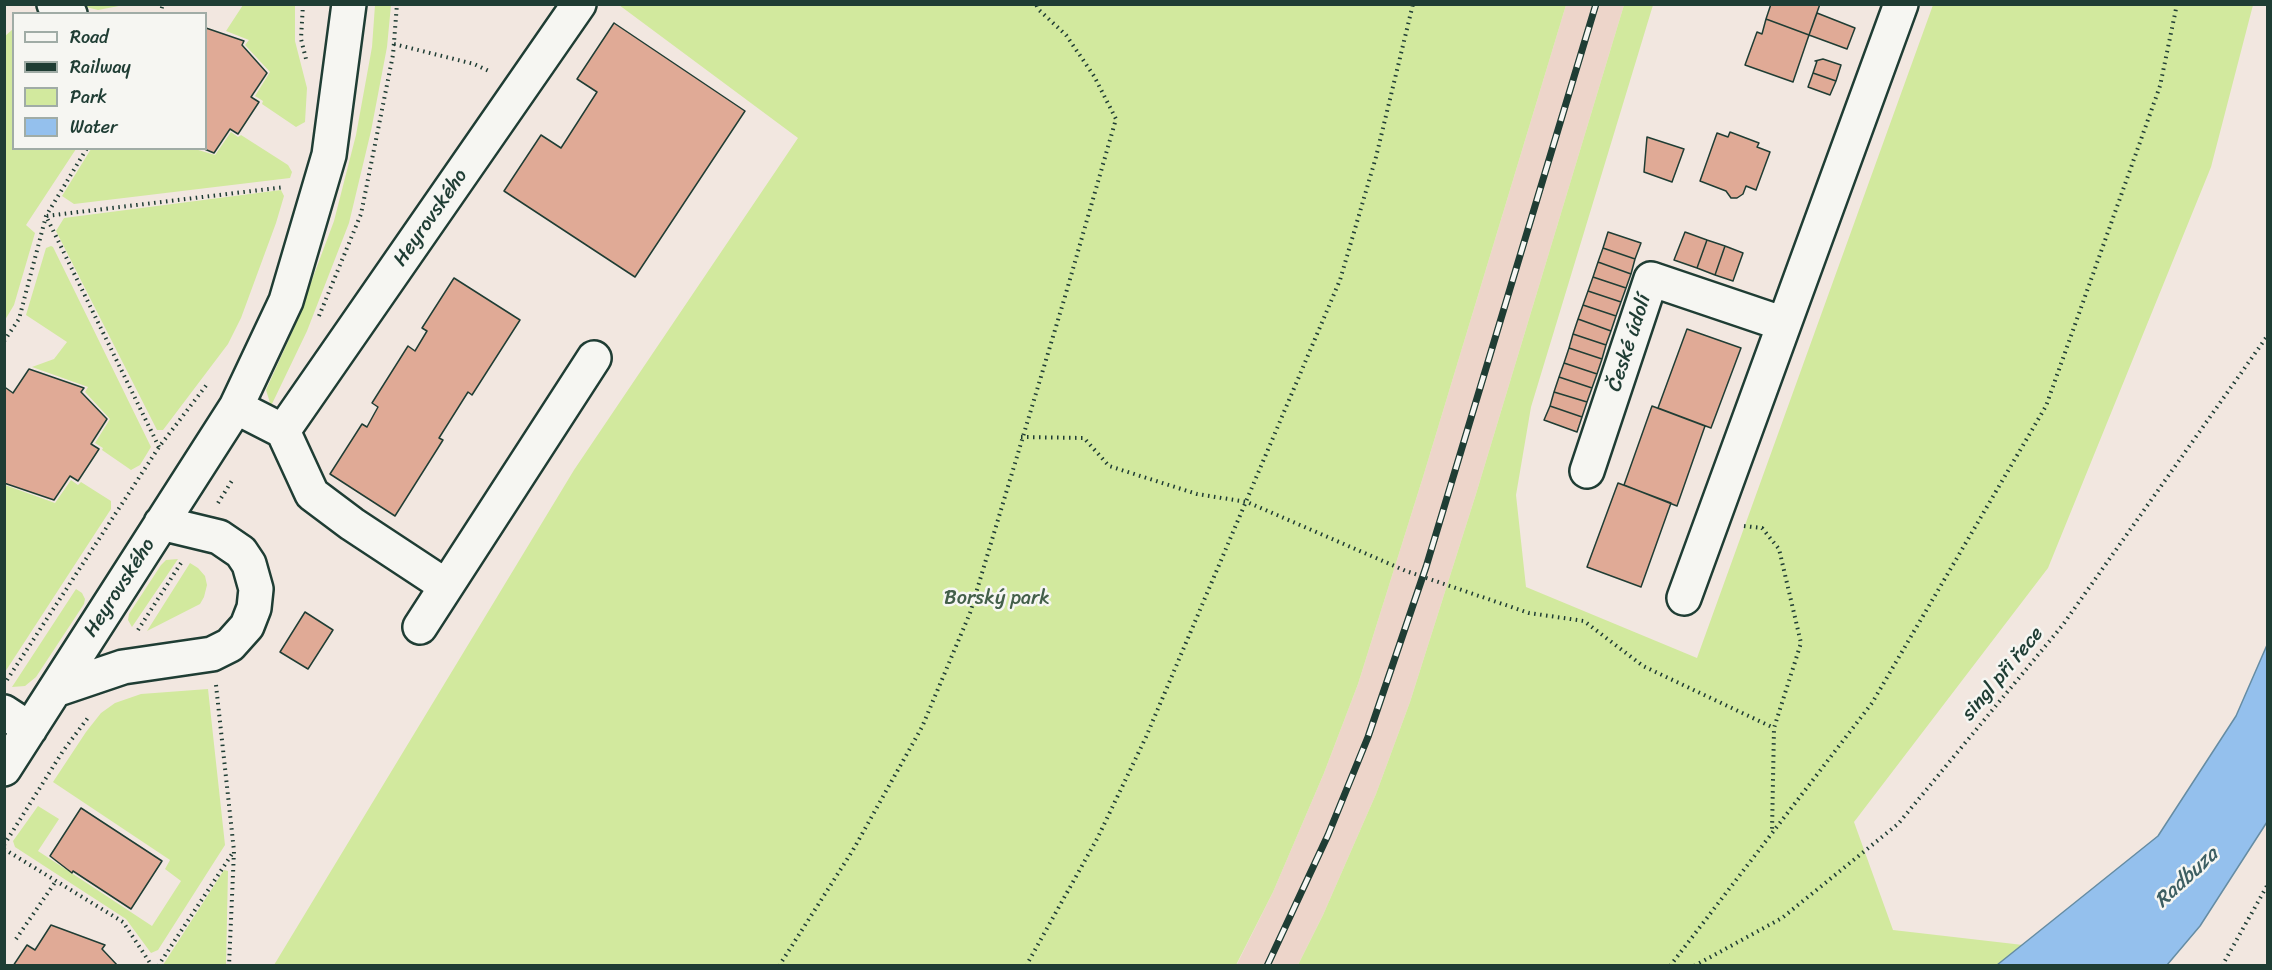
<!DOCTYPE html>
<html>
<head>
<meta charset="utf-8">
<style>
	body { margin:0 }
	#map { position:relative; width:2272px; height:970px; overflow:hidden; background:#f2e7e0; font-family:Sriracha,sans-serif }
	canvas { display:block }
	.frame { position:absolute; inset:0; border:6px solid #1f3d34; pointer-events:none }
	.legend { position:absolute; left:12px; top:12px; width:195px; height:138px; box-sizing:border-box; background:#f6f6f2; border:2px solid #a0aca6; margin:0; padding:8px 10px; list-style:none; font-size:18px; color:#1f3d34 }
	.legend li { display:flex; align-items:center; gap:12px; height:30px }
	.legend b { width:30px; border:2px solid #a0aca6 }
</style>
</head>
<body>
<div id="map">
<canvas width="2272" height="970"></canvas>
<div class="frame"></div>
<ul class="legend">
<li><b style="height:8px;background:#f6f6f2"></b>Road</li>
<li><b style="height:8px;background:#1f3d34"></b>Railway</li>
<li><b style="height:16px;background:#d2e99e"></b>Park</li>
<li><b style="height:16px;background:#94c0ed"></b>Water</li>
</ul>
</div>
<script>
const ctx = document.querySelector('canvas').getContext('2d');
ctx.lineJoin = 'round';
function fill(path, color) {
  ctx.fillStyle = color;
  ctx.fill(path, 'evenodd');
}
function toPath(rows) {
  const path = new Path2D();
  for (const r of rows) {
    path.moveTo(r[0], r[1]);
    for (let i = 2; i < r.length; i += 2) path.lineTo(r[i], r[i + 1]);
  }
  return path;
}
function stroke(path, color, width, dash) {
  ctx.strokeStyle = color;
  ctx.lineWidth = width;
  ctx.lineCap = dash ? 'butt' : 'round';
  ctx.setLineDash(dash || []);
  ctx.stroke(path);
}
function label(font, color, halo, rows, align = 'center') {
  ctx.font = font + ' Sriracha,sans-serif';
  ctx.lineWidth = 5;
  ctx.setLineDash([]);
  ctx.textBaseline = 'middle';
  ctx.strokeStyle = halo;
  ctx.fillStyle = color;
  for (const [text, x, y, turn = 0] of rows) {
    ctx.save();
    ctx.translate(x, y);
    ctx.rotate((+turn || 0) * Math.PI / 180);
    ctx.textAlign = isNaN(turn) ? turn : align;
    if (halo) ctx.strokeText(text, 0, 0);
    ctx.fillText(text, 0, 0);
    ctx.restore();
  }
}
fill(toPath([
	[1566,5,1624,5,1476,494,1410,702,1376,794,1323,915,1298,965,1236,966,1273,892,1324,773,1358,684,1423,477]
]), '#edd5ca');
fill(toPath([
	[78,5,124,5,98,10],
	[243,5,295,5,295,41,307,88,305,122,296,127,262,104,263,101,255,96,270,72,245,45,249,40,226,31],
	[375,5,391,5,387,47,371,131,349,223,307,331,271,406,266,390,294,328,334,221,356,135,372,47],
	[619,5,1566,5,1423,477,1358,684,1324,773,1273,892,1236,965,274,965,574,470,798,138],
	[1624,5,1653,5,1531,407,1516,495,1526,587,1697,658,1933,5,2253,5,2211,167,2048,568,1854,822,1893,930,2023,945,1997,965,1298,965,1323,915,1376,794,1410,702,1476,494],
	[13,29,14,148,76,149,26,225,35,233,14,305,5,320,4,37],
	[231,132,238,137,241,135,288,165,292,172,290,178,74,204,62,196,91,149,195,149,215,155],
	[281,190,284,196,276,223,241,318,228,344,163,430,157,430,56,231,64,218],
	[51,246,53,247,151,447,140,465,131,470,102,450,103,448,95,443,110,419,85,392,88,387,32,367,54,359,67,342,26,315,46,248],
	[71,480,78,485,81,482,111,501,111,509,5,672,5,485,55,503],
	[178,559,132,627,128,620,129,614,161,565,166,560],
	[190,563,198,568,205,576,207,585,204,597,200,604,147,631],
	[76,589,82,593,85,599,84,604,36,677,25,686,12,687],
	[208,689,225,845,158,950,151,953,126,919,15,847,13,841,38,806,59,819,38,851,152,926,181,881,165,869,170,860,53,782,86,732,101,713,115,703,141,694],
	[224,870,228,871,226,965,163,965]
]), '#d2e99e');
const water = toPath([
	[2267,645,2267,822,2200,926,2167,965,1997,965,2158,836,2236,716,2267,645]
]);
fill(water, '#94c0ed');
stroke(water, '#658ca3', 1.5);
const building = toPath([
	[1771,4,1820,4,1809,35,1766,19,1771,4],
	[1817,13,1855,28,1847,49,1809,35,1817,13],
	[1766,19,1809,35,1793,82,1745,65,1757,32,1762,34,1766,19],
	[614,23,745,111,635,277,504,191,541,135,561,148,597,92,577,79,614,23],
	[206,28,244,41,242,45,267,73,251,97,259,102,238,134,230,129,214,153,202,148,206,148,206,28],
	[1823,59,1841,65,1836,81,1813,73,1817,61,1815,61,1823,59],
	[1813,73,1836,81,1830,95,1808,87,1813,73],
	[1730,132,1759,143,1757,147,1770,152,1756,190,1746,186,1743,194,1737,198,1731,198,1726,191,1700,181,1717,133,1728,137,1730,132],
	[1647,137,1684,149,1672,182,1644,172,1647,137],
	[1608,232,1641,243,1635,259,1603,248,1608,232],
	[1685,232,1707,240,1697,268,1674,260,1685,232],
	[1707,240,1725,246,1715,275,1697,268,1707,240],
	[1725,246,1743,253,1733,281,1715,275,1725,246],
	[1603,248,1635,259,1631,274,1598,262,1603,248],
	[1598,262,1631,274,1626,288,1593,277,1598,262],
	[1593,277,1626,288,1621,302,1588,291,1593,277],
	[454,278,520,320,472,395,468,392,439,438,443,440,395,516,330,474,362,424,367,427,378,407,372,403,408,346,415,351,427,331,422,328,454,278],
	[1588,291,1621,302,1616,316,1583,305,1588,291],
	[1583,305,1616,316,1611,331,1578,319,1583,305],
	[1578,319,1611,331,1606,345,1573,334,1578,319],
	[1687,329,1741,348,1711,428,1658,408,1687,329],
	[1573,334,1606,345,1602,359,1569,348,1573,334],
	[1569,348,1602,359,1597,374,1564,363,1569,348],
	[1564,363,1597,374,1592,388,1559,377,1564,363],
	[29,369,84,388,81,392,107,419,91,444,99,449,78,481,70,476,54,500,4,483,4,390,6,388,13,393,29,369],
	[1559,377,1592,388,1587,402,1554,392,1559,377],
	[1554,392,1587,402,1582,417,1550,406,1554,392],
	[1550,406,1582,417,1577,432,1544,420,1550,406],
	[1652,406,1705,426,1677,506,1624,485,1652,406],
	[1618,483,1671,503,1641,587,1587,567,1618,483],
	[305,612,333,630,308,669,280,652,305,612],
	[81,808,162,861,131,909,73,871,72,873,50,856,81,808],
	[51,925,105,945,102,949,118,966,13,966,27,945,35,950,51,925]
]);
fill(building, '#e0aa96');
stroke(building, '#1f3d34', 1.5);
const minor = toPath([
	[54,4,70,14],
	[236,407,283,431,312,494,352,524,446,586],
	[283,431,579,4],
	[1587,471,1651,279,1784,324],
	[1684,598,1901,4],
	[420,627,594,358],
	[55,690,123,667,212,654,230,645,247,626,254,608,256,589,249,564,241,552,219,537,161,523],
	[4,712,30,729],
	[4,769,236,407,286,301,329,155,349,4]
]);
stroke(minor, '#1f3d34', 38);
stroke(toPath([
	[303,4,301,39,306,59],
	[160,14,163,4],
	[394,44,474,64,491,72],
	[319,316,361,214,393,55,397,4],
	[4,341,19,319,46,216,87,148],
	[1021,437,1084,438,1109,466,1197,494,1247,502,1406,571,1529,613,1584,621,1643,666,1774,728],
	[159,447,46,216,285,187],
	[218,503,233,479],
	[1744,526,1762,528,1779,549,1801,643,1774,728,1772,832],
	[138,630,181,563],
	[7,680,159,447,208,383],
	[216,685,234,851,229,966],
	[4,845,63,751,90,715],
	[4,849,123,922,152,966],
	[16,939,56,881],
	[158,966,234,851],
	[779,966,853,850,922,727,970,613,1064,300,1116,119,1094,76,1066,35,1038,9,1036,4],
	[1026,966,1098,837,1146,737,1340,280,1376,157,1413,4],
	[1670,966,1872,703,2046,406,2160,86,2177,4],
	[1694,966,1782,918,1898,824,2062,626,2268,335],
	[2222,966,2268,884]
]), '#1f3d34', 4, [1.5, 4.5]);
stroke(minor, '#f6f6f2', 33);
const rail = toPath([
	[1267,966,1328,835,1368,737,1396,655,1426,567,1596,4]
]);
stroke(rail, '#1f3d34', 7);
stroke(rail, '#f6f6f2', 4.5, [14]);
label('20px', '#1f3d34', '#f6f6f2', [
	["Heyrovského",431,218,-55],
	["České údolí",1630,343,-72],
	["Heyrovského",120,588,-57],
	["singl při řece",2003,674,-50]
]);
label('20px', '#435f49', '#f6f6f2', [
	["Borský park",997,599]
]);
label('italic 21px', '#3c5e62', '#f6f6f2', [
	["Radbuza",2187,878,-43]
]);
</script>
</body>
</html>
